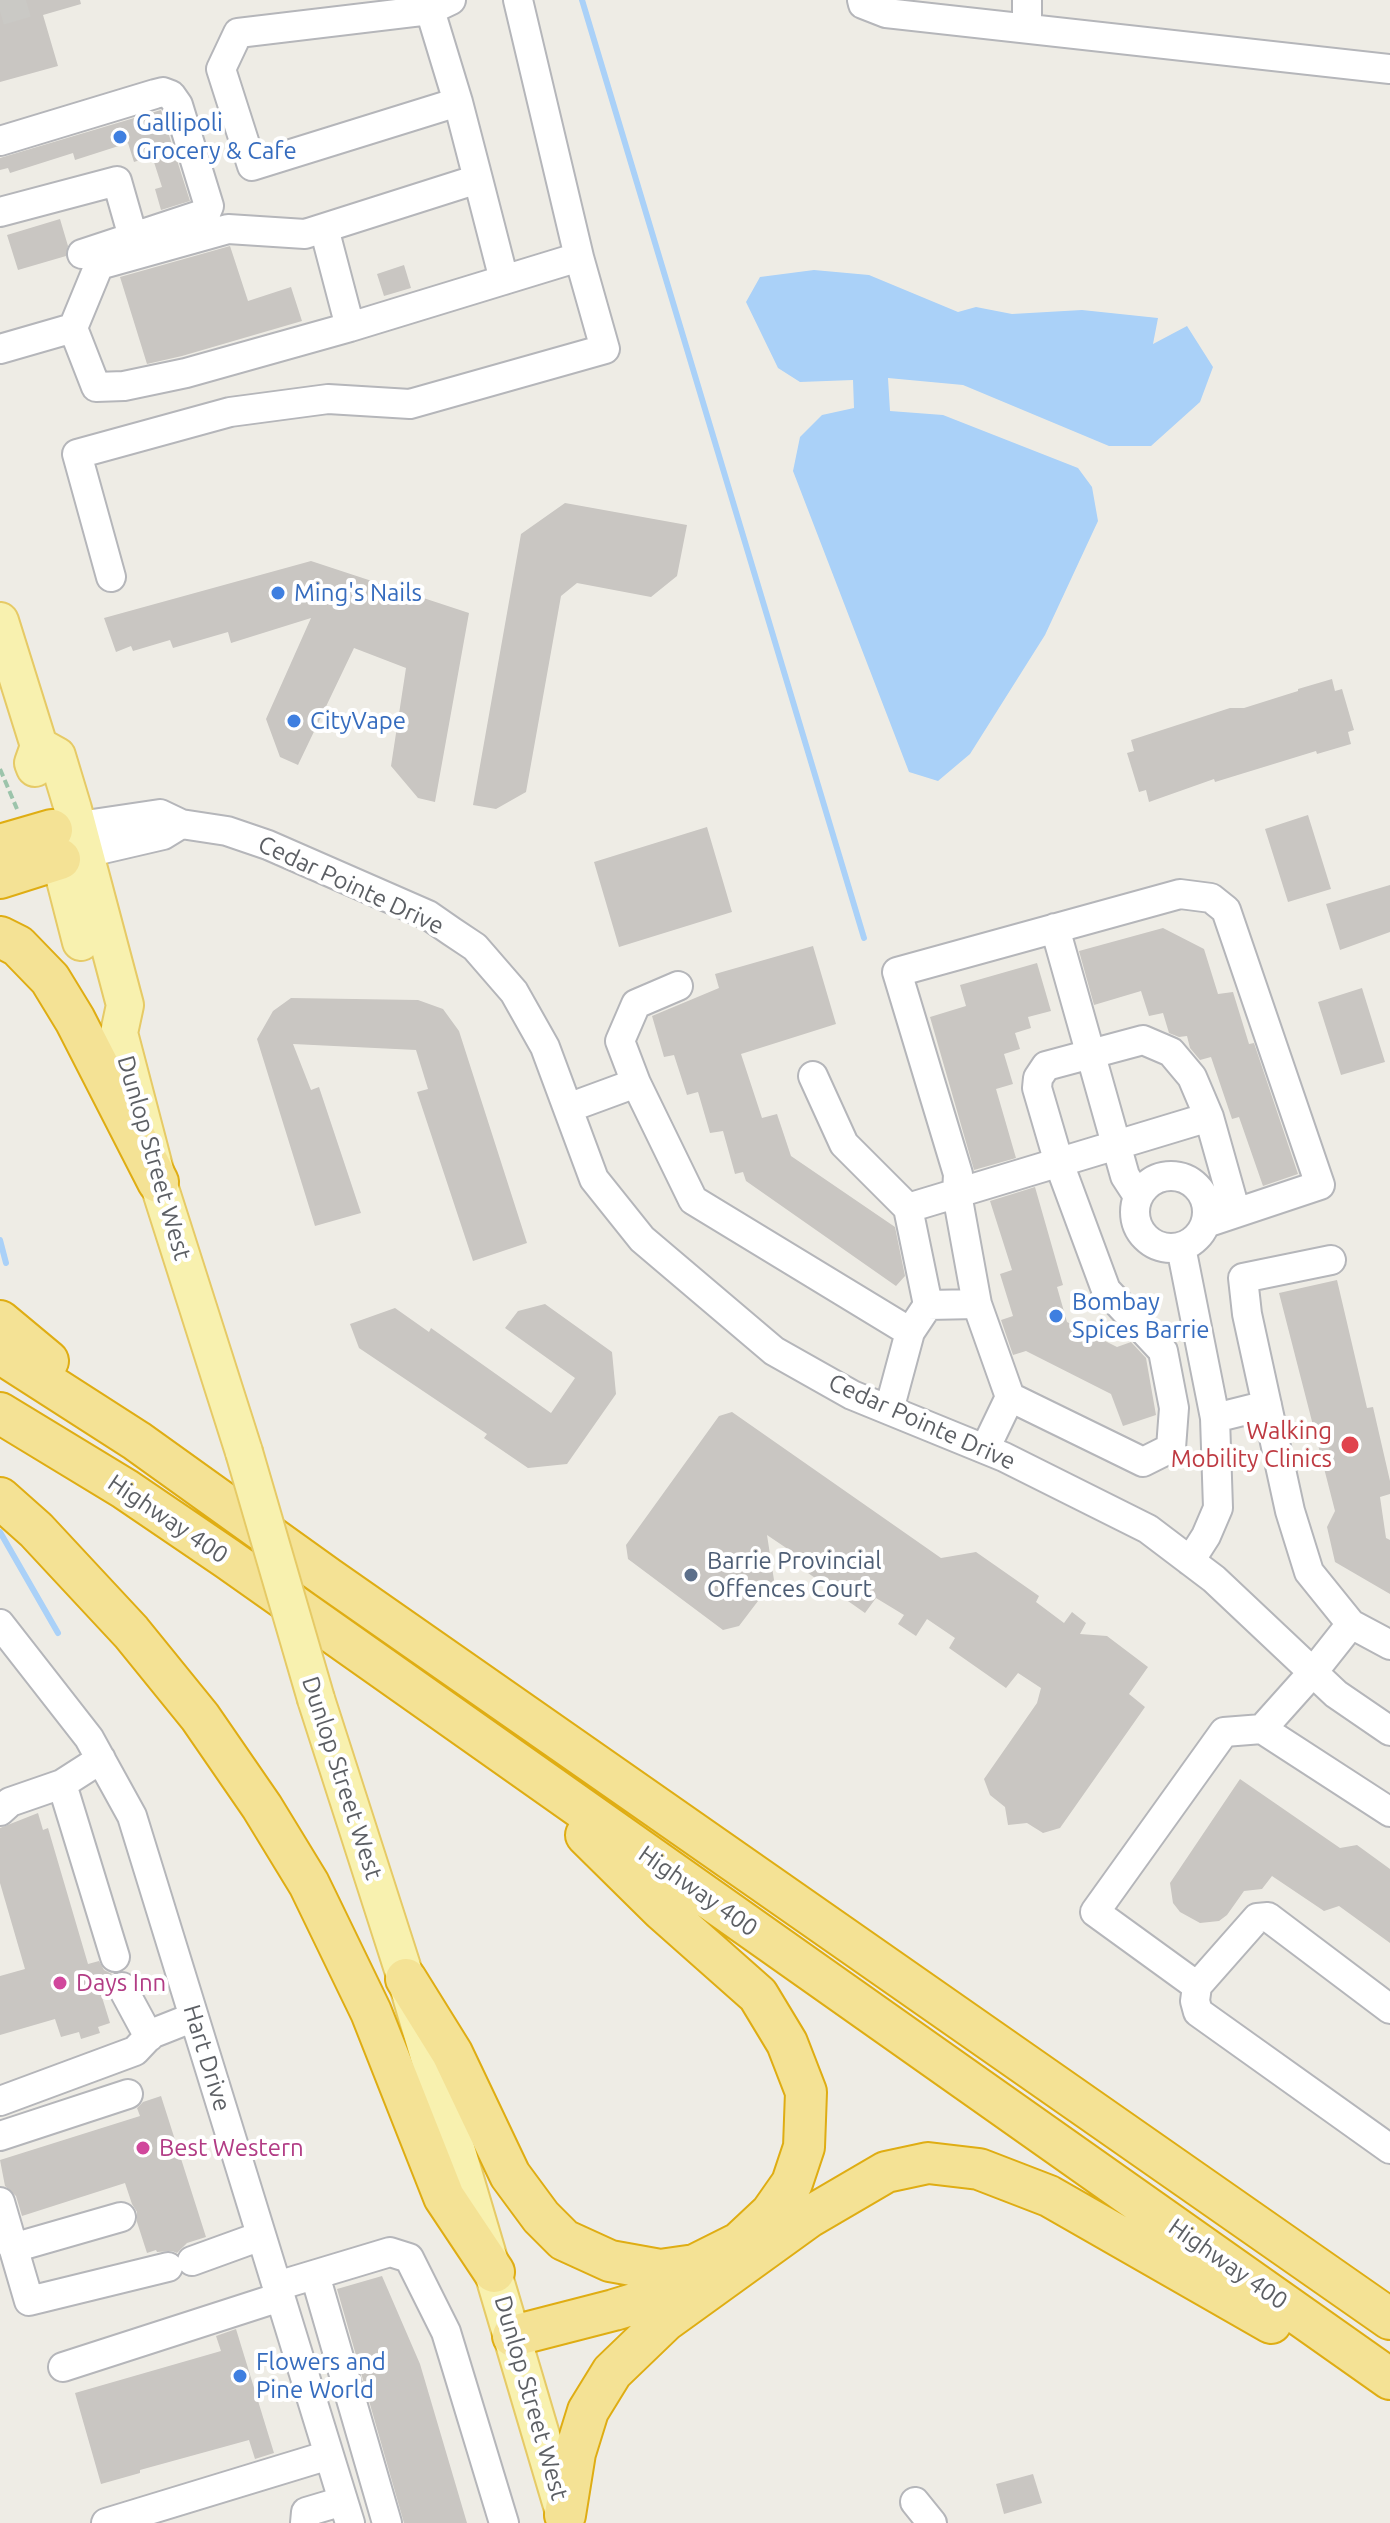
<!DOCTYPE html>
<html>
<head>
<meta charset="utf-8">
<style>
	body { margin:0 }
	canvas { display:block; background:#eeece5 }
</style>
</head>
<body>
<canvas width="1390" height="2523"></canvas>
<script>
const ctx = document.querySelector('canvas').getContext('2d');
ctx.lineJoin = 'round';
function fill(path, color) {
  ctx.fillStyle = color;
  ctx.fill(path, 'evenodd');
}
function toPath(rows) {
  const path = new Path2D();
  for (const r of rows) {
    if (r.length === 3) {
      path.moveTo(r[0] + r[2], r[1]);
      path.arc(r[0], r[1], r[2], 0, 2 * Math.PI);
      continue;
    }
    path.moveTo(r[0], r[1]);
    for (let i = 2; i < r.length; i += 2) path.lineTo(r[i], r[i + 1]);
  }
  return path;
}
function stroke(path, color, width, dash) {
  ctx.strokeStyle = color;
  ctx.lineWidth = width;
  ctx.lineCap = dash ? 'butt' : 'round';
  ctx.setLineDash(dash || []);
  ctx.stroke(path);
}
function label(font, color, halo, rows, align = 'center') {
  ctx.font = font + ' Ubuntu,sans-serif';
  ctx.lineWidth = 8;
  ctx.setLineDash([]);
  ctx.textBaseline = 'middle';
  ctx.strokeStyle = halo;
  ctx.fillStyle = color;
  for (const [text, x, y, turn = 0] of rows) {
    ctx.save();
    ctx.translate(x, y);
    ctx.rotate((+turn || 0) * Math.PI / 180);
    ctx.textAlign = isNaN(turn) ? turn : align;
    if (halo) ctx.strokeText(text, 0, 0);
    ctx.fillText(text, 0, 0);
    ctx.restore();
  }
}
fill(toPath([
	[814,270,869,275,958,312,976,307,1012,314,1082,310,1158,318,1153,344,1187,326,1213,367,1200,402,1151,446,1109,446,963,385,888,378,890,411,943,415,1078,468,1092,487,1098,521,1045,635,970,754,938,781,909,772,793,471,800,437,822,415,854,408,853,380,800,382,778,368,746,302,760,277]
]), '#aad1f8');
stroke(toPath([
	[582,0,864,938],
	[0,1240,6,1263],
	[0,1532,58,1633]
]), '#aad1f8', 6);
fill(toPath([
	[10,0,80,0,81,4,43,15,58,66,0,82,0,3],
	[161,110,190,201,161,210,155,189,162,187,152,156,134,162,128,143,75,160,73,153,10,173,8,168,0,170,0,158],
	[60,219,68,246,66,256,18,270,7,235],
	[230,246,248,301,291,287,302,321,182,356,147,364,120,277],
	[404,265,411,288,384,296,377,274],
	[565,503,687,525,677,576,651,597,577,583,561,596,526,792,496,809,473,805,521,534],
	[311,561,469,613,435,802,418,798,391,766,406,668,354,648,298,765,280,757,266,719,311,618,231,643,228,632,173,648,170,640,133,651,131,646,116,652,104,618],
	[1332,679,1335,691,1342,689,1354,730,1348,732,1351,744,1317,754,1316,751,1215,782,1214,779,1149,802,1146,790,1139,792,1127,753,1134,751,1131,740,1230,708,1244,708,1298,691,1298,689],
	[1308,815,1331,889,1288,902,1265,829],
	[707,827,732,912,619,947,594,862],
	[1390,885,1390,932,1340,950,1326,904],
	[1163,928,1204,949,1218,994,1233,992,1249,1044,1254,1043,1298,1174,1263,1186,1239,1117,1232,1119,1211,1057,1200,1060,1190,1048,1187,1036,1179,1037,1169,1033,1163,1013,1149,1016,1141,991,1094,1005,1079,951],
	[813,946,836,1024,741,1054,762,1118,777,1114,791,1156,895,1227,905,1276,896,1286,746,1181,743,1172,735,1174,723,1131,710,1133,698,1092,687,1095,674,1055,664,1057,652,1016,719,988,715,974],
	[1037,963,1051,1011,1028,1017,1031,1028,1015,1033,1020,1049,1004,1054,1013,1084,996,1089,1016,1158,974,1170,930,1017,966,1006,960,985],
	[1362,988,1385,1062,1341,1075,1318,1002],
	[291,998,418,1000,443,1009,459,1031,527,1243,473,1261,417,1092,428,1089,416,1050,293,1044,311,1090,319,1087,361,1213,315,1226,257,1039,273,1011],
	[1035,1187,1063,1285,1057,1287,1067,1322,1117,1347,1131,1342,1146,1358,1156,1415,1123,1426,1111,1394,1026,1351,1013,1355,1001,1320,1013,1316,1000,1274,1012,1270,990,1201],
	[1337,1280,1367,1408,1373,1407,1390,1481,1390,1494,1380,1497,1386,1538,1390,1540,1390,1594,1335,1562,1327,1527,1335,1511,1279,1293],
	[545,1304,612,1352,616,1394,567,1464,528,1468,484,1438,487,1434,359,1348,350,1324,395,1308,429,1332,431,1328,551,1413,575,1378,505,1328,518,1311],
	[732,1412,941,1558,976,1552,1039,1596,1036,1602,1064,1623,1072,1612,1086,1623,1080,1634,1107,1636,1148,1667,1129,1694,1145,1707,1060,1828,1043,1833,1027,1823,1008,1825,1005,1807,990,1795,984,1779,1037,1703,1041,1688,1018,1673,1006,1688,949,1648,955,1638,927,1619,916,1636,898,1624,904,1615,876,1598,865,1613,808,1573,813,1566,767,1535,774,1580,739,1626,723,1630,628,1559,626,1545,719,1416],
	[1240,1779,1340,1848,1357,1845,1390,1869,1390,1943,1339,1906,1324,1911,1272,1876,1262,1889,1244,1891,1227,1915,1219,1921,1200,1923,1180,1912,1173,1903,1170,1883],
	[38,1813,43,1830,48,1828,88,1964,99,1961,104,1970,112,1974,107,1979,106,1992,101,1994,110,2023,98,2027,100,2033,81,2039,79,2032,61,2037,55,2019,0,2035,0,1976,25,1969,0,1883,0,1828],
	[161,2096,206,2237,187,2243,177,2253,172,2251,157,2252,156,2250,147,2253,137,2222,137,2212,132,2204,125,2183,22,2216,16,2196,5,2186,0,2160,140,2116,137,2108,143,2102],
	[382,2276,420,2364,467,2523,404,2523,337,2289],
	[236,2329,274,2453,255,2459,249,2440,140,2470,140,2473,101,2484,75,2393,221,2351,216,2336],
	[1033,2474,1042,2503,1004,2514,996,2484]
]), '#c9c6c2');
stroke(toPath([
	[0,11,39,0]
]), '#cac9c5', 28, [28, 14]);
const minor = toPath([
	[451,0,430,10,238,33,221,69,252,166,458,102],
	[862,0,863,4,886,13,1390,69],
	[1027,0,1027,28],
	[430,10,458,102,478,179],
	[0,141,155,94,163,92,171,95,178,105,209,206,206,213,82,254],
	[0,212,117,181,133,237],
	[324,228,350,327],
	[504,280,478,179,305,234,228,229,99,265,73,328,96,387,124,386,186,373,350,327,579,257,518,0],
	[0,349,73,328],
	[111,577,77,454,230,412,328,399,410,404,605,349,579,257],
	[59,829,160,814,181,824,227,831,268,845,428,915,451,931,475,947,514,992,545,1047,594,1179,642,1239,774,1351,852,1395,1004,1457,1148,1529,1214,1579,1336,1694,1390,1731],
	[64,858,163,835,181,824],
	[1055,928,1125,1176,1138,1196],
	[678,986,636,1004,620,1041,636,1083,693,1200,910,1332],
	[813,1076,844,1144,908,1208,928,1305,910,1332,889,1410],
	[568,1108,636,1083],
	[1171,1212,36],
	[908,1208,1209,1117],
	[1206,1223,1320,1185,1226,910,1211,898,1180,894,897,972,958,1174,957,1194,977,1304,1010,1397,1143,1462,1171,1448,1174,1408,1163,1351,1106,1290,1059,1163,1037,1088,1038,1078,1046,1066,1143,1040,1171,1052,1192,1077,1209,1117,1236,1213],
	[1181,1247,1215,1418],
	[1331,1260,1243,1278,1247,1314,1290,1511,1309,1572,1351,1624],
	[928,1305,977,1304],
	[985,1449,1010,1397],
	[1190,1561,1206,1536,1218,1508,1215,1418,1267,1405],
	[0,1624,89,1738,132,1816,350,2523],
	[1390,1645,1351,1624,1313,1672,1262,1729,1390,1812],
	[1262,1729,1224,1732,1095,1912,1197,1986,1195,2001,1198,2012,1390,2149],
	[62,1784,115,1957],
	[0,1811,10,1802,62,1784,101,1759],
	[1197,1986,1257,1918,1268,1917,1390,2009],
	[122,1987,149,2037],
	[0,2101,135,2051,151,2034,194,2017],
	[0,2136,128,2094],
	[0,2202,29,2301,168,2267],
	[13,2248,121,2217],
	[192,2261,261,2236],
	[315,2275,387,2523],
	[277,2286,390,2252,409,2258,446,2332,504,2523],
	[63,2367,280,2297],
	[915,2502,932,2523],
	[106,2523,329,2455],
	[305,2523,306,2512,343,2501]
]);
const major = toPath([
	[0,621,39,746,33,763,35,768],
	[39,746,57,756,73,809,125,1005,119,1033,158,1182,244,1452],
	[53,833,81,942],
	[316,1699,406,1979,565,2516]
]);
const highway = toPath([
	[0,845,52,830],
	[0,878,60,859],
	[0,937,18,946,50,979,75,1020,158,1182],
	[0,1321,48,1361],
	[0,1353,137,1441,328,1578,1390,2319],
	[0,1413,125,1489,228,1559,1390,2379],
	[0,1498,36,1530,131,1632,200,1717,262,1807,309,1884,371,2012,444,2197,494,2272],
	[406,1979,452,2053,510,2175,541,2217,564,2240,610,2261,660,2270,695,2265,739,2243,771,2213,792,2183,804,2147,806,2092,787,2043,758,1995,662,1910,586,1835],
	[513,2336,614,2310,699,2284],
	[565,2515,575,2453,588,2411,612,2372,665,2321,809,2217,886,2172,928,2163,979,2169,1049,2196,1271,2323]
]);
stroke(minor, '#b5b6ba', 32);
stroke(major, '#e6ca66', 40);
stroke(highway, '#dfad13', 44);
stroke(toPath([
	[0,769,17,809]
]), '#9cc4ab', 4, [8, 4]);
stroke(minor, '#fff', 28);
stroke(major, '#f8f1af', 36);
stroke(highway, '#f4e295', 40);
const majorBridge = toPath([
	[244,1452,316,1699]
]);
stroke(majorBridge, '#e6ca66', 40, []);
stroke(majorBridge, '#f8f1af', 36);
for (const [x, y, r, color] of [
	[120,137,8,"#3f7fe0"],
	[278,593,8,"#3f7fe0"],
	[294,721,8,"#3f7fe0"],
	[1056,1316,8,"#3f7fe0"],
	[1350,1445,10,"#e0444e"],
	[691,1575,8,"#5c6f8a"],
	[60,1983,8,"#d1479c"],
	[143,2148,8,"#d1479c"],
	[240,2376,8,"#3f7fe0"]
]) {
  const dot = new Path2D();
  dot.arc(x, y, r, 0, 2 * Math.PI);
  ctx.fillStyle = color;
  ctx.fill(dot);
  stroke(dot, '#fff', 3);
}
label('24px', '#366cbe', '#fff', [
	["Gallipoli",136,123],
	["Grocery & Cafe",136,151],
	["Ming's Nails",294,593],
	["CityVape",310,721],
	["Bombay",1072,1302],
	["Spices Barrie",1072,1330],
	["Flowers and",256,2362],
	["Pine World",256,2390]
], 'left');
label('24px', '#5c5f64', '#fff', [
	["Cedar Pointe Drive",351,885,25],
	["Dunlop Street West",154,1158,74],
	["Cedar Pointe Drive",922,1422,24],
	["Highway 400",168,1519,34],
	["Dunlop Street West",342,1778,72],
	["Highway 400",698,1891,35],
	["Hart Drive",207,2058,73],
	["Highway 400",1228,2264,35],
	["Dunlop Street West",531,2398,74]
]);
label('24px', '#be3a42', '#fff', [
	["Walking",1332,1431],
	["Mobility Clinics",1332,1459]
], 'right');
label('24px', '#4e5e75', '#fff', [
	["Barrie Provincial",707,1561],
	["Offences Court",707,1589]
], 'left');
label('24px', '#b23c85', '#fff', [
	["Days Inn",76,1983],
	["Best Western",159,2148]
], 'left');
</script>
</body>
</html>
